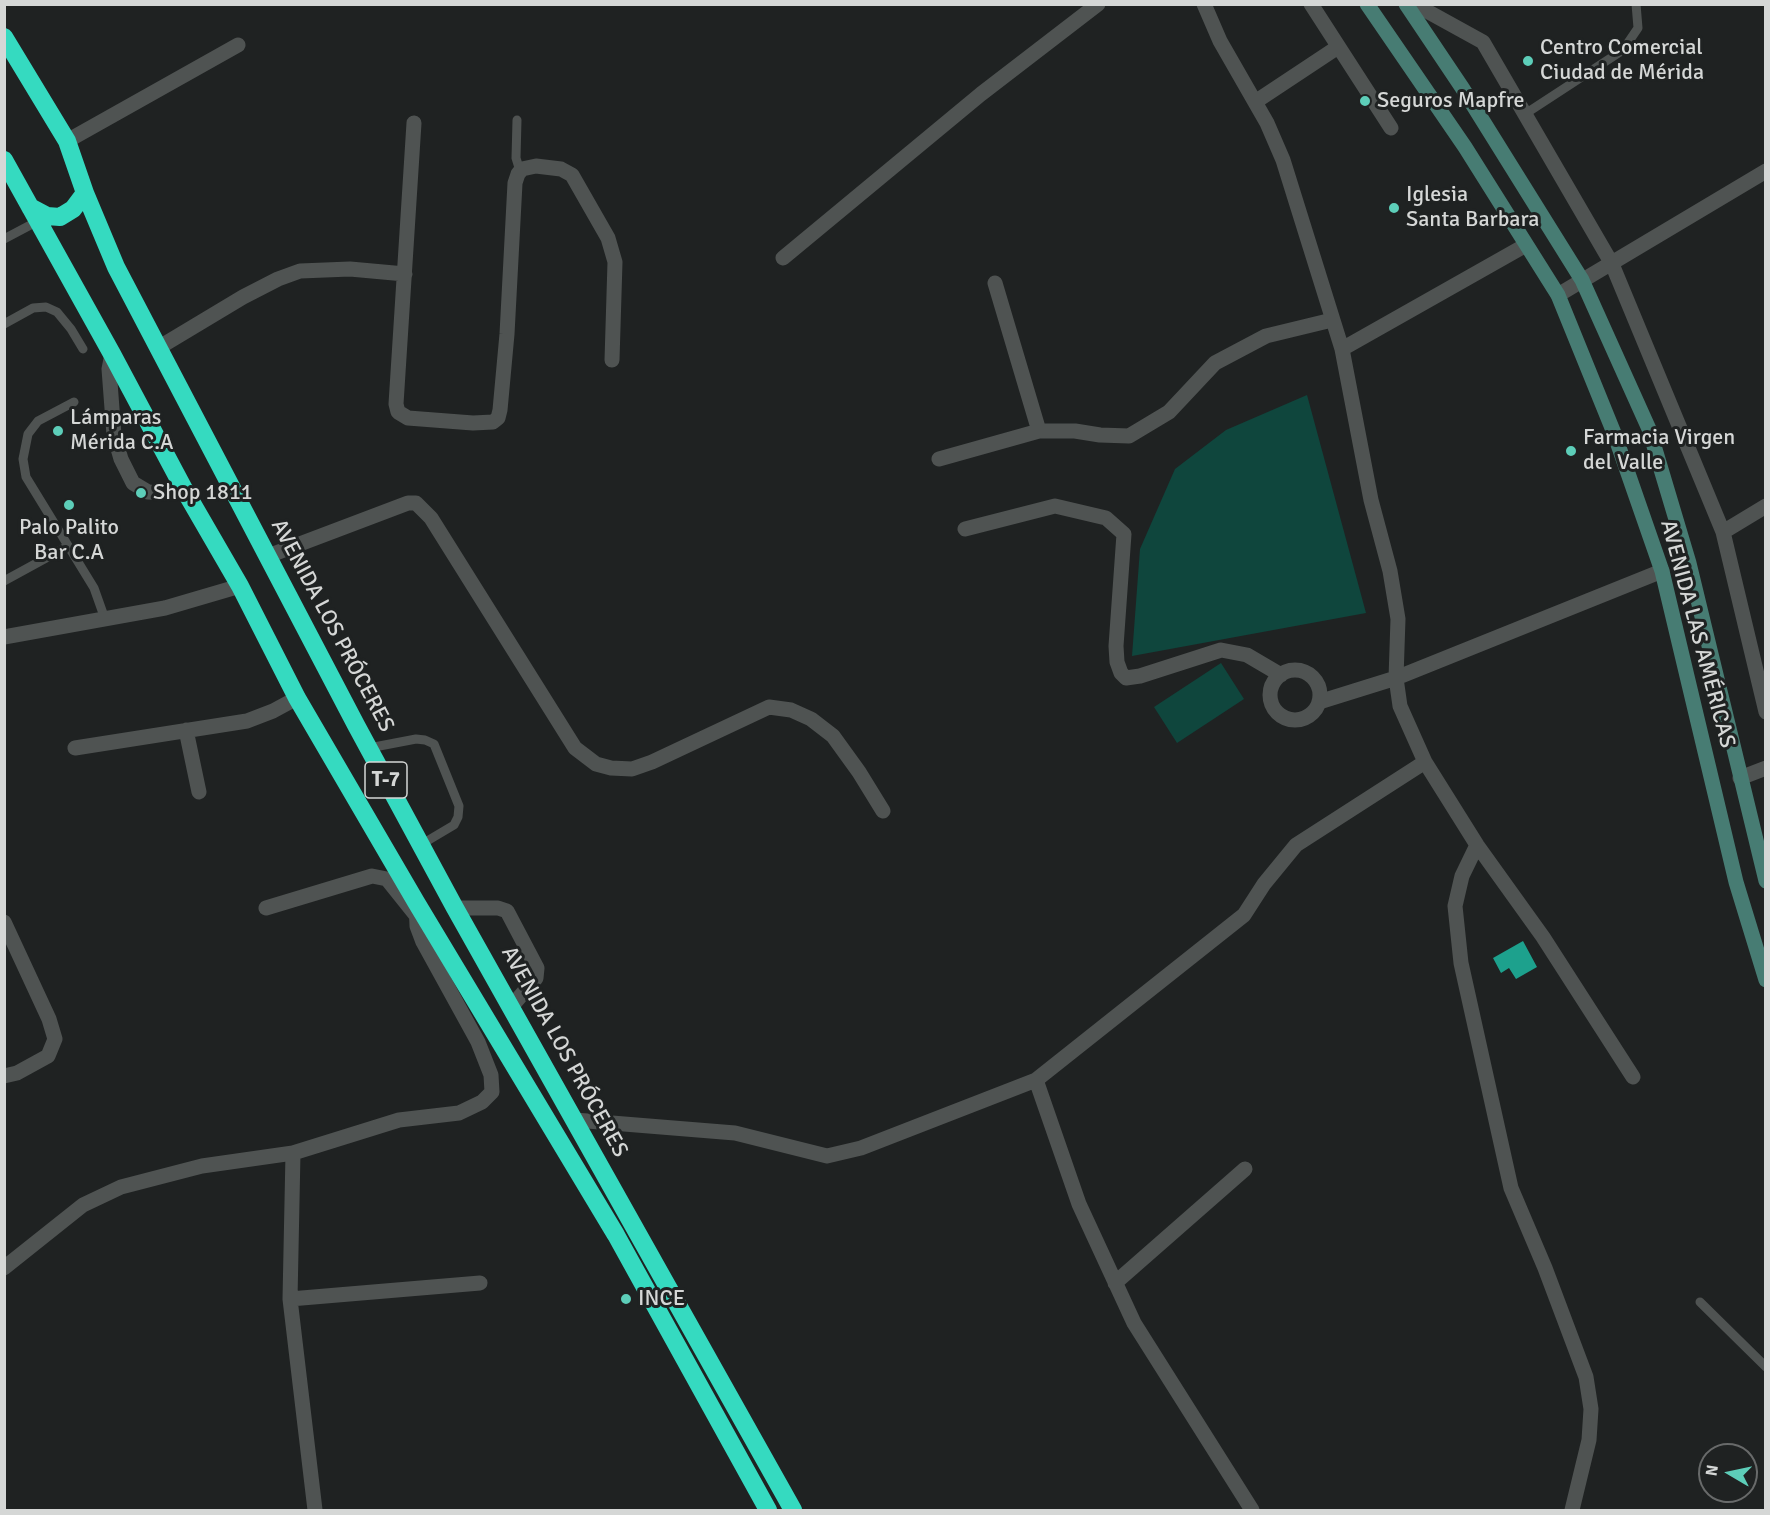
<!DOCTYPE html>
<html>
<head>
<meta charset="utf-8">
<style>
	body { margin:0 }
	#map { position:relative; width:1770px; height:1515px; overflow:hidden; background:#1f2222; font-family:Signika,sans-serif }
	canvas { display:block }
	.frame { position:absolute; inset:0; border:6px solid #d5d7d6; pointer-events:none }
	.north { position:absolute; left:1698px; top:1443px; width:60px; height:60px; box-sizing:border-box; background:#1f2222; border:2px solid #686a6a; border-radius:50%; rotate:279deg; font-size:16px; font-weight:700; line-height:24px; text-align:center; color:#d5d7d6 }
	.north::after { content:''; display:block; margin:auto; width:21px; height:27px; background:#5dceb9; clip-path:polygon(50% 0,100% 100%,50% 72%,0 100%) }
</style>
</head>
<body>
<div id="map">
<canvas width="1770" height="1515"></canvas>
<div class="frame"></div>
<div class="north">N</div>
</div>
<script>
const ctx = document.querySelector('canvas').getContext('2d');
ctx.lineJoin = 'round';
function fill(path, color) {
  ctx.fillStyle = color;
  ctx.fill(path, 'evenodd');
}
function toPath(rows) {
  const path = new Path2D();
  for (const r of rows) {
    if (r.length === 3) {
      path.moveTo(r[0] + r[2], r[1]);
      path.arc(r[0], r[1], r[2], 0, 2 * Math.PI);
      continue;
    }
    path.moveTo(r[0], r[1]);
    for (let i = 2; i < r.length; i += 2) path.lineTo(r[i], r[i + 1]);
  }
  return path;
}
function stroke(path, color, width, dash) {
  ctx.strokeStyle = color;
  ctx.lineWidth = width;
  ctx.lineCap = dash ? 'butt' : 'round';
  ctx.setLineDash(dash || []);
  ctx.stroke(path);
}
function label(font, color, halo, rows, align = 'center') {
  ctx.font = font + ' Signika,sans-serif';
  ctx.lineWidth = 6;
  ctx.setLineDash([]);
  ctx.textBaseline = 'middle';
  ctx.strokeStyle = halo;
  ctx.fillStyle = color;
  for (const [text, x, y, turn = 0] of rows) {
    ctx.save();
    ctx.translate(x, y);
    ctx.rotate((+turn || 0) * Math.PI / 180);
    ctx.textAlign = isNaN(turn) ? turn : align;
    if (halo) ctx.strokeText(text, 0, 0);
    ctx.fillText(text, 0, 0);
    ctx.restore();
  }
}
fill(toPath([
	[1307,395,1366,613,1132,656,1140,549,1175,469,1226,430],
	[1221,663,1244,699,1177,743,1154,707]
]), '#0f463d');
fill(toPath([
	[1523,941,1537,967,1516,979,1509,968,1501,973,1493,958]
]), '#1da18d');
stroke(toPath([
	[1525,114,1623,50,1638,28,1636,4],
	[517,120,516,158,520,171],
	[4,239,38,221],
	[4,324,33,308,46,307,57,312,71,329,83,349],
	[74,402,38,421,28,434,23,459,26,477,94,588,105,619],
	[4,581,68,546],
	[369,748,416,739,425,740,434,744,459,806,458,817,454,825,422,844],
	[1700,1302,1766,1367]
]), '#4f5352', 9);
stroke(toPath([
	[1204,4,1220,41,1267,123,1283,160,1342,349,1371,500,1390,571,1398,619,1396,678,1400,706,1425,762,1477,845,1543,937,1633,1077],
	[1311,4,1391,128],
	[1414,4,1483,42,1612,264,1723,532,1766,712],
	[1255,102,1338,47],
	[414,123,396,404,398,412,408,418,473,423,493,422,498,418,500,410,507,334,515,183,518,174,522,169,536,166,561,169,572,175,608,238,615,262,612,360],
	[67,141,238,45],
	[783,258,981,94,1098,4],
	[995,283,1039,431],
	[1558,295,1766,171],
	[158,348,243,297,278,279,300,271,350,269,405,274],
	[1342,349,1526,245],
	[112,354,109,369,114,435,121,459,133,483,148,492,170,493,185,491],
	[939,459,1039,431,1075,431,1100,435,1129,436,1169,412,1215,363,1266,336,1332,320],
	[965,529,1055,506,1106,518,1124,534,1116,646,1117,662,1121,673,1126,678,1140,676,1221,650,1247,655,1281,675],
	[1723,532,1766,506],
	[268,556,408,503,416,503,431,518,575,748,596,764,611,768,632,769,652,762,769,707,791,710,811,719,833,736,859,772,883,811],
	[4,637,165,608,240,586],
	[1295,695,25],
	[1319,702,1396,678,1662,571],
	[186,730,199,792],
	[75,748,247,721,273,711,297,698],
	[1740,778,1766,768],
	[1477,845,1462,876,1455,906,1461,963,1511,1188,1545,1268,1586,1377,1591,1409,1589,1440,1572,1510],
	[266,908,372,876,387,879,415,914],
	[455,908,498,908,507,911,537,968,536,978,511,1007],
	[4,922,49,1019,55,1039,48,1056,17,1073,4,1076],
	[1036,1080,1079,1204,1134,1323,1252,1510],
	[575,1120,735,1133,827,1156,861,1148,1036,1080,1244,915,1264,884,1296,845,1425,762],
	[293,1153,290,1299,315,1510],
	[4,1268,83,1205,121,1187,202,1166,293,1153,399,1120,459,1113,482,1102,492,1092,491,1075,478,1042,423,942,417,926,416,902],
	[1115,1283,1245,1169],
	[290,1299,480,1283]
]), '#4f5352', 15);
stroke(toPath([
	[1367,4,1465,147,1558,295,1614,433,1662,571,1736,882,1766,980],
	[1406,4,1463,89,1582,280,1649,429,1689,563,1766,881]
]), '#477c73', 15);
stroke(toPath([
	[4,37,67,141,85,193,116,267,356,725,455,908,793,1510],
	[4,160,112,354,185,491,240,586,297,698,416,902,616,1235,768,1510],
	[30,207,47,216,60,217,73,209,85,193]
]), '#35dac0', 18);
for (const [x, y, r, color] of [
	[1528,61,6,"#5dceb9"],
	[1365,101,6,"#5dceb9"],
	[1394,208,6,"#5dceb9"],
	[58,431,6,"#5dceb9"],
	[1571,451,6,"#5dceb9"],
	[141,493,6,"#5dceb9"],
	[69,505,6,"#5dceb9"],
	[626,1299,6,"#5dceb9"]
]) {
  const dot = new Path2D();
  dot.arc(x, y, r, 0, 2 * Math.PI);
  ctx.fillStyle = color;
  ctx.fill(dot);
  stroke(dot, '#1f2222', 2);
}
for (const [x, y, w] of [
	[386,780,42]
]) {
  const box = new Path2D();
  box.roundRect(x - w / 2, y - 18, w, 36, 4.5);
  ctx.fillStyle = '#1f2222';
  ctx.fill(box);
  stroke(box, '#d5d7d6', 1.5);
}
label('bold 21px', '#d5d7d6', null, [
	["T-7",386,780]
]);
label('22px', '#d5d7d6', '#1f2222', [
	["Centro Comercial",1540,48],
	["Ciudad de Mérida",1540,73],
	["Seguros Mapfre",1377,101],
	["Iglesia",1406,195],
	["Santa Barbara",1406,220],
	["Lámparas",70,418],
	["Mérida C.A",70,443],
	["Farmacia Virgen",1583,438],
	["del Valle",1583,463],
	["Shop 1811",153,493],
	["Palo Palito",69,528,"center"],
	["Bar C.A",69,553,"center"],
	["INCE",638,1299]
], 'left');
label('22px', '#d5d7d6', '#1f2222', [
	["AVENIDA LOS PRÓCERES",332,626,62],
	["AVENIDA LAS AMÉRICAS",1697,634,75],
	["AVENIDA LOS PRÓCERES",564,1052,61]
]);
</script>
</body>
</html>
